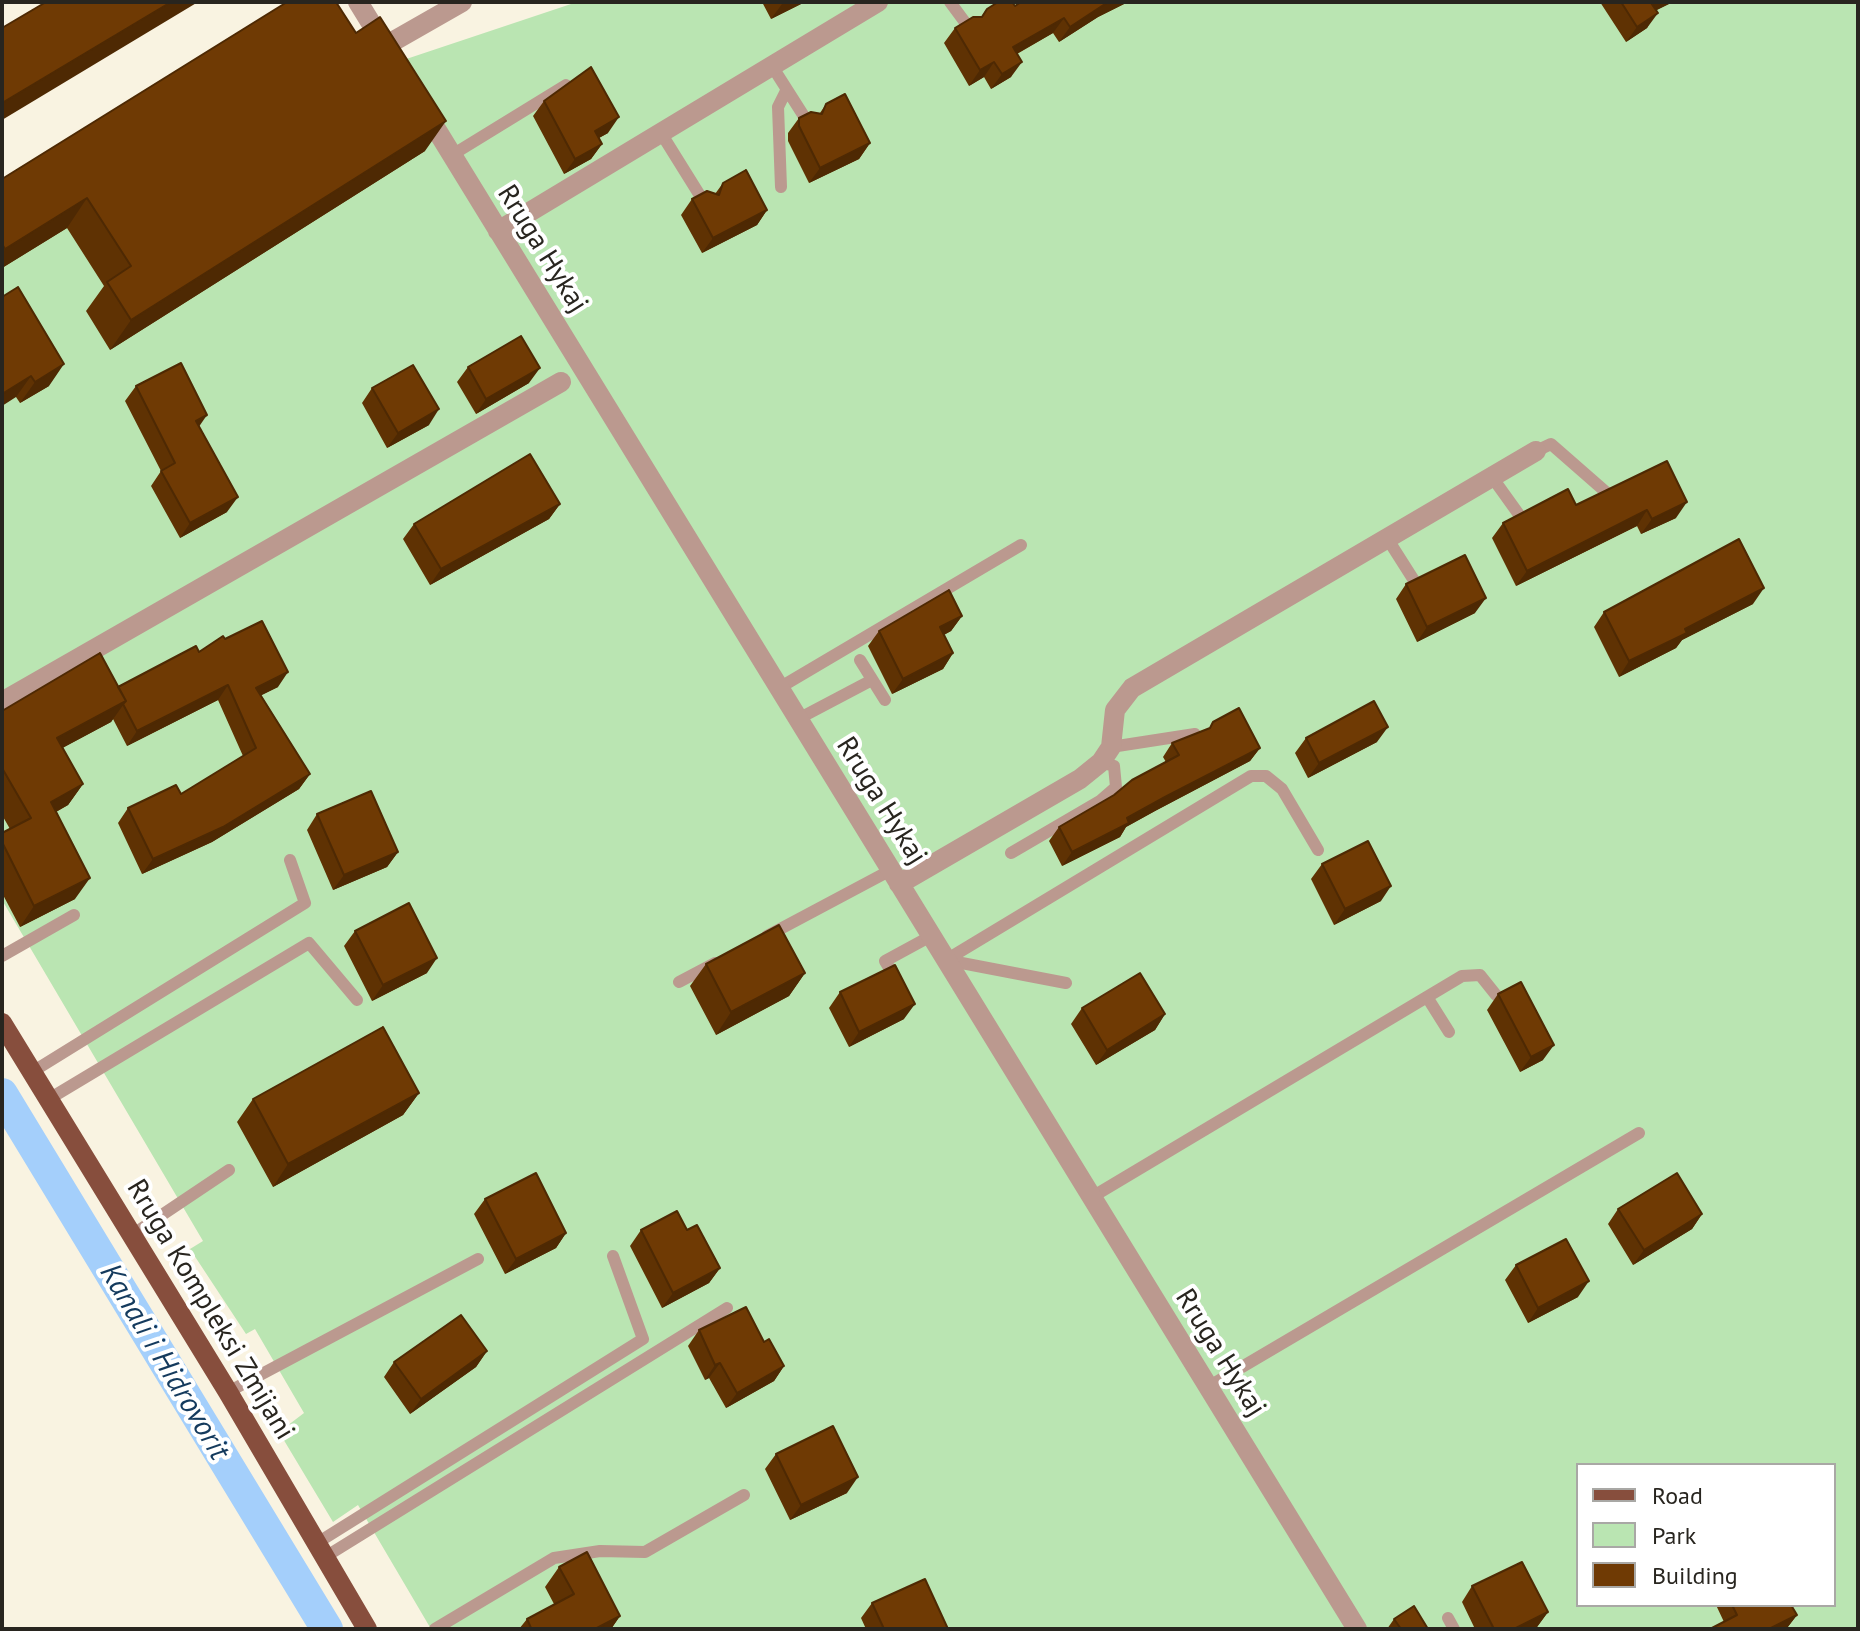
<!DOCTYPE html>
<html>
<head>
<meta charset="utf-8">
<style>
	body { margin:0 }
	#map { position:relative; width:1860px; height:1631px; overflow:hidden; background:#f9f3e1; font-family:"PT Sans",sans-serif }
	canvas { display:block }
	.frame { position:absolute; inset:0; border:4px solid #28251f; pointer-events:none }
	.legend { position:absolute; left:1576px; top:1463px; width:260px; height:144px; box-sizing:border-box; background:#fff; border:2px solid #a9a8a5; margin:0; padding:10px 14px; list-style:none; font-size:24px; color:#28251f }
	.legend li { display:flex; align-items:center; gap:16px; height:40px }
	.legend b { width:40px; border:2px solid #a9a8a5 }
</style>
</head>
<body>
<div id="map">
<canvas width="1860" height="1631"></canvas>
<div class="frame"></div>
<ul class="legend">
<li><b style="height:10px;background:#874e3d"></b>Road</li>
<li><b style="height:22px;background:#bae5b2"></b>Park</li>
<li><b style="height:22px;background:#6f3a04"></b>Building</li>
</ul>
</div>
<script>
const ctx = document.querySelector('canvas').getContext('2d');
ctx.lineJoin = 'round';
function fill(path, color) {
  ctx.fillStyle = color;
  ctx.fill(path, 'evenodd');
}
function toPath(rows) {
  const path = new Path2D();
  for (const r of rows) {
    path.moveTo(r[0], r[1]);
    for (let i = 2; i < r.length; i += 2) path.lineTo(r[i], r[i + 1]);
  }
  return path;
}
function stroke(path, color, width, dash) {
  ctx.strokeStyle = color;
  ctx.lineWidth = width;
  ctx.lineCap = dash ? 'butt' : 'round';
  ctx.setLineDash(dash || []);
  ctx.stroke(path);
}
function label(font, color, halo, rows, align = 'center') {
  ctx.font = font + ' "PT Sans",sans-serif';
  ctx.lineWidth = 8;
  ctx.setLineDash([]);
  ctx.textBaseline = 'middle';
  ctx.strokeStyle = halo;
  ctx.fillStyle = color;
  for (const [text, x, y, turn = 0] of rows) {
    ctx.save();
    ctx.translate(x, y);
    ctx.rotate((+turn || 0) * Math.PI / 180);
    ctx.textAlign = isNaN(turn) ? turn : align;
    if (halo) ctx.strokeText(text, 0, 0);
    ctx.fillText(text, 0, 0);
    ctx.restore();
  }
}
fill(toPath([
	[577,2,1858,2,1858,1629,431,1629,358,1505,333,1522,279,1432,304,1413,255,1329,246,1334,190,1249,203,1241,2,900,2,194],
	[1578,1465,1834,1465,1834,1605,1578,1605]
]), '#bae5b2');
stroke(toPath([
	[2,1094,327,1629]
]), '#a4cffb', 32);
stroke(toPath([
	[950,2,967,25],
	[772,66,807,121],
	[661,133,704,202],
	[452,155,566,85],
	[781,187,778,107,786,91],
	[1536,451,1551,444,1607,493],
	[1492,477,1520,516],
	[1387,538,1415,582],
	[860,660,885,700],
	[779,688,1021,545],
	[798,719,872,680],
	[1111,747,1195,734],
	[1011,853,1100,801,1116,787,1114,766,1101,762],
	[767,936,891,870],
	[2,956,74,915],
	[946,960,1251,776,1266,776,1282,789,1318,850],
	[946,960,1066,983],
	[896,979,885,961,931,936],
	[679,982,715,963],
	[1427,997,1449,1032],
	[32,1072,305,903,290,860],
	[49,1099,309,943,357,1000],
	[1092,1197,1462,976,1480,975,1496,995],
	[132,1235,229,1170],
	[1208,1387,1639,1133],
	[228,1392,478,1259],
	[317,1543,643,1339,613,1256],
	[325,1557,727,1308],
	[1448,1618,1454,1629],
	[435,1629,554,1558,600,1551,645,1552,744,1495]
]), '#bb998f', 12);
stroke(toPath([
	[358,2,385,46],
	[385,46,462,2],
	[425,111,1357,1629],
	[498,231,878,2],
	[2,702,561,382],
	[899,884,1080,779,1101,762,1111,747,1115,710,1132,688,1536,451]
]), '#bb998f', 20);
stroke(toPath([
	[2,1023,228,1392,367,1629]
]), '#874e3d', 20);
fill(toPath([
	[762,2,805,2,771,19],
	[1021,2,1128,2,1098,17,1059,42,1053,33,1017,54,1011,77,991,89,984,77,969,86,944,43,955,28,981,17,987,9,1015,6],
	[1600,2,1673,2,1656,10,1647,28,1626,42],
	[544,101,608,133,599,138,602,144,591,159,564,174,533,116],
	[826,104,870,143,859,159,809,183,788,141,788,133,799,118,820,113],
	[425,151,110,350,86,311,104,286,67,228,2,268,2,179],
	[723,183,767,210,757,225,702,253,681,215,692,199,715,194],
	[2,297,49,386,20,403,16,397],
	[468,367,529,383,476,414,457,382],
	[136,386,199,426,227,512,180,538,151,486,161,471,125,401],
	[372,388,429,425,387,448,362,403],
	[1667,461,1676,518,1641,534,1637,526,1516,586,1492,538,1503,523,1576,505],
	[560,504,549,519,430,585,403,539,414,524],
	[1406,584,1475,613,1417,642,1396,599],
	[1753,604,1682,640,1676,648,1619,677,1594,627,1604,612],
	[962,616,951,631,944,635,953,653,943,669,892,694,868,646,879,631],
	[225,639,278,687,261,695,310,774,299,789,212,842,142,874,118,823,128,808,181,794,243,756,218,700,127,746,113,719,111,722,62,748,83,784,68,805,56,812,75,899,20,927,2,893,2,833,10,829,2,815,2,711,118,687,199,652],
	[1306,738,1377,742,1308,778,1295,753],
	[1172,743,1260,748,1250,761,1155,811,1126,827,1120,837,1062,866,1049,841,1059,827,1114,795,1166,762,1163,757],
	[317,814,398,852,387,867,333,890,307,830],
	[1322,864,1381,901,1334,925,1311,879],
	[355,931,427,973,372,1001,344,946],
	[706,964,805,973,789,996,716,1035,690,986],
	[840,992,904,1019,849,1047,829,1008],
	[1498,994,1543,1060,1520,1072,1487,1010],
	[1082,1008,1165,1014,1155,1030,1096,1065,1071,1024],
	[419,1093,403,1115,273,1187,237,1122,253,1099],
	[485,1199,566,1233,556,1248,505,1274,474,1214],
	[1618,1209,1702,1214,1692,1229,1633,1265,1608,1224],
	[641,1230,687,1230,720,1268,709,1283,662,1308,630,1246],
	[1516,1265,1578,1297,1528,1323,1505,1280],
	[699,1330,764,1342,784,1366,774,1381,726,1408,709,1378,705,1380,688,1346],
	[487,1351,476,1367,410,1414,384,1377,394,1362],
	[776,1454,847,1493,790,1520,765,1469],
	[559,1567,620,1616,611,1629,519,1629,527,1619,554,1604,545,1587],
	[1472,1586,1548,1612,1537,1627,1534,1629,1475,1629,1462,1602],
	[872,1603,948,1629,866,1629,861,1618],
	[1716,1605,1791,1605,1797,1615,1787,1628,1724,1622],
	[1394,1619,1428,1629,1387,1629]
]), '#5f3203');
fill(toPath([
	[171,2,198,2,2,120,2,103],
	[785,2,805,2,771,19,782,4],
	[1108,2,1128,2,1098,17,1059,42,1070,27],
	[1653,2,1673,2,1641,18,1651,3],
	[1658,13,1647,28,1626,42,1637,27],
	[1064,18,1053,33,1002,62,1013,47],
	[994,62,984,77,969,86,980,70],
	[1022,62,1011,77,991,89,1002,74],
	[619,117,608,133,584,146,595,131],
	[446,121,425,151,110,350,131,320],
	[870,143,859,159,809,183,820,168],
	[602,144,591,159,564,174,575,159],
	[87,198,67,228,2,268,2,254,5,249],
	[767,210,757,225,702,253,713,238],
	[64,364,49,386,20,403,35,382],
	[540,368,529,383,476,414,486,399],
	[31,376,16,397,2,406,2,394],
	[439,409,429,425,387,448,398,433],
	[207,415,196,431,196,421],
	[238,497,227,512,180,538,190,523],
	[1687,502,1676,518,1641,534,1652,519],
	[560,504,549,519,430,585,441,569],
	[1647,510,1637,526,1516,586,1527,571],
	[1764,588,1753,604,1682,640,1676,648,1619,677,1629,661,1685,629],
	[1486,598,1475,613,1417,642,1427,627],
	[962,616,951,631,929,642,940,627],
	[953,653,943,669,892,694,903,679],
	[288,672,278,687,246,703,256,688],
	[228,685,218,700,127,746,137,731],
	[126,701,111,722,42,759,57,738],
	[1388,727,1377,742,1308,778,1319,763],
	[1260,748,1250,761,1155,811,1126,827,1120,837,1062,866,1072,852,1127,818,1165,797],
	[310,774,299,789,212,842,142,874,153,859],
	[83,784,68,805,36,823,51,802],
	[398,852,387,867,333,890,344,875],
	[90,878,75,899,20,927,34,906],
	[1391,886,1381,901,1334,925,1345,909],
	[437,958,427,973,372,1001,383,985],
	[805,973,789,996,716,1035,731,1012],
	[915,1004,904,1019,849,1047,859,1032],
	[1165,1014,1155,1030,1096,1065,1107,1050],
	[1554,1045,1543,1060,1520,1072,1531,1057],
	[419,1093,403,1115,273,1187,288,1164],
	[1702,1214,1692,1229,1633,1265,1644,1250],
	[566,1233,556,1248,505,1274,516,1259],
	[720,1268,709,1283,662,1308,673,1293],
	[1589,1281,1578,1297,1528,1323,1538,1308],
	[487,1351,476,1367,410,1414,421,1399],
	[720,1363,709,1378,705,1380,715,1365],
	[784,1366,774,1381,726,1408,737,1393],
	[858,1477,847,1493,790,1520,801,1505],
	[1548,1612,1537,1627,1534,1629,1514,1629],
	[1797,1615,1787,1628,1769,1629],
	[620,1616,611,1629,595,1629]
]), '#4e2903');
const building = toPath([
	[46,2,171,2,2,103,2,28,46,2],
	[287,2,336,2,356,33,380,17,446,121,131,320,107,282,131,266,87,198,5,249,2,244,2,179,287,2],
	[998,2,1012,2,1015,6,1021,2,1108,2,1070,27,1064,18,1013,47,1022,62,1002,74,994,62,980,70,955,28,973,17,982,17,987,9,998,2],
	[1621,2,1653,2,1651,3,1658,13,1637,27,1621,2],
	[591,67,619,117,595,131,602,144,575,159,544,101,591,67],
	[845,94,870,143,820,168,799,126,799,118,811,112,822,114,826,104,845,94],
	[746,170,767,210,713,238,692,199,707,191,719,195,723,183,746,170],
	[18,287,64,364,35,382,31,376,2,394,2,297,18,287],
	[521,336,540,368,486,399,468,367,521,336],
	[181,363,207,415,196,421,238,497,190,523,161,471,175,463,136,386,181,363],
	[413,365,439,409,398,433,372,388,413,365],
	[530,454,560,504,441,569,414,524,530,454],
	[1667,461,1687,502,1652,519,1647,510,1527,571,1503,523,1568,489,1576,505,1667,461],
	[1739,539,1764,588,1685,629,1687,633,1629,661,1604,612,1739,539],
	[1465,555,1486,598,1427,627,1406,584,1465,555],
	[949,590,962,616,940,627,953,653,903,679,879,631,949,590],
	[262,621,288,672,256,688,310,774,223,827,153,859,128,808,176,785,181,794,256,748,228,685,137,731,123,704,126,701,118,687,196,646,199,652,223,636,225,639,262,621],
	[100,653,126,701,57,738,83,784,51,802,90,878,34,906,2,842,2,833,31,818,2,768,2,711,100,653],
	[1374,701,1388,727,1319,763,1306,738,1374,701],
	[1239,708,1260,748,1165,797,1127,818,1129,823,1072,852,1059,827,1114,795,1132,780,1179,755,1172,743,1210,728,1213,722,1239,708],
	[371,791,398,852,344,875,317,814,371,791],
	[1368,841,1391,886,1345,909,1322,864,1368,841],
	[409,903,437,958,383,985,355,931,409,903],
	[779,925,805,973,731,1012,706,964,779,925],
	[895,965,915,1004,859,1032,840,992,895,965],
	[1140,973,1165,1014,1107,1050,1082,1008,1140,973],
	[1521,982,1554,1045,1531,1057,1498,994,1521,982],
	[383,1027,419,1093,288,1164,253,1099,383,1027],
	[536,1173,566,1233,516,1259,485,1199,536,1173],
	[1677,1173,1702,1214,1644,1250,1618,1209,1677,1173],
	[677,1211,687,1230,697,1225,720,1268,673,1293,641,1230,677,1211],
	[1566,1239,1589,1281,1538,1308,1516,1265,1566,1239],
	[746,1307,764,1342,769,1339,784,1366,737,1393,720,1363,715,1365,699,1330,746,1307],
	[461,1315,487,1351,421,1399,394,1362,461,1315],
	[833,1426,858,1477,801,1505,776,1454,833,1426],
	[587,1552,620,1616,595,1629,529,1629,531,1628,527,1619,574,1594,559,1567,587,1552],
	[1522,1562,1548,1612,1514,1629,1494,1629,1472,1586,1522,1562],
	[925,1579,948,1629,884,1629,872,1603,925,1579],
	[1732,1605,1791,1605,1797,1615,1769,1629,1710,1629,1737,1615,1732,1605],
	[1414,1606,1428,1629,1401,1629,1394,1619,1414,1606]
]);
fill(building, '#6f3a04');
stroke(building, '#4e2903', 2);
label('28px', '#28251f', '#fff', [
	["Rruga Hykaj",542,249,58],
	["Rruga Hykaj",881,801,58],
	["Rruga Kompleksi Zmijani",210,1310,59],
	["Rruga Hykaj",1220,1353,58]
]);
label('italic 30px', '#143a5d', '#fff', [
	["Kanali i Hidrovorit",164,1362,59]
]);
</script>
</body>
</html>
